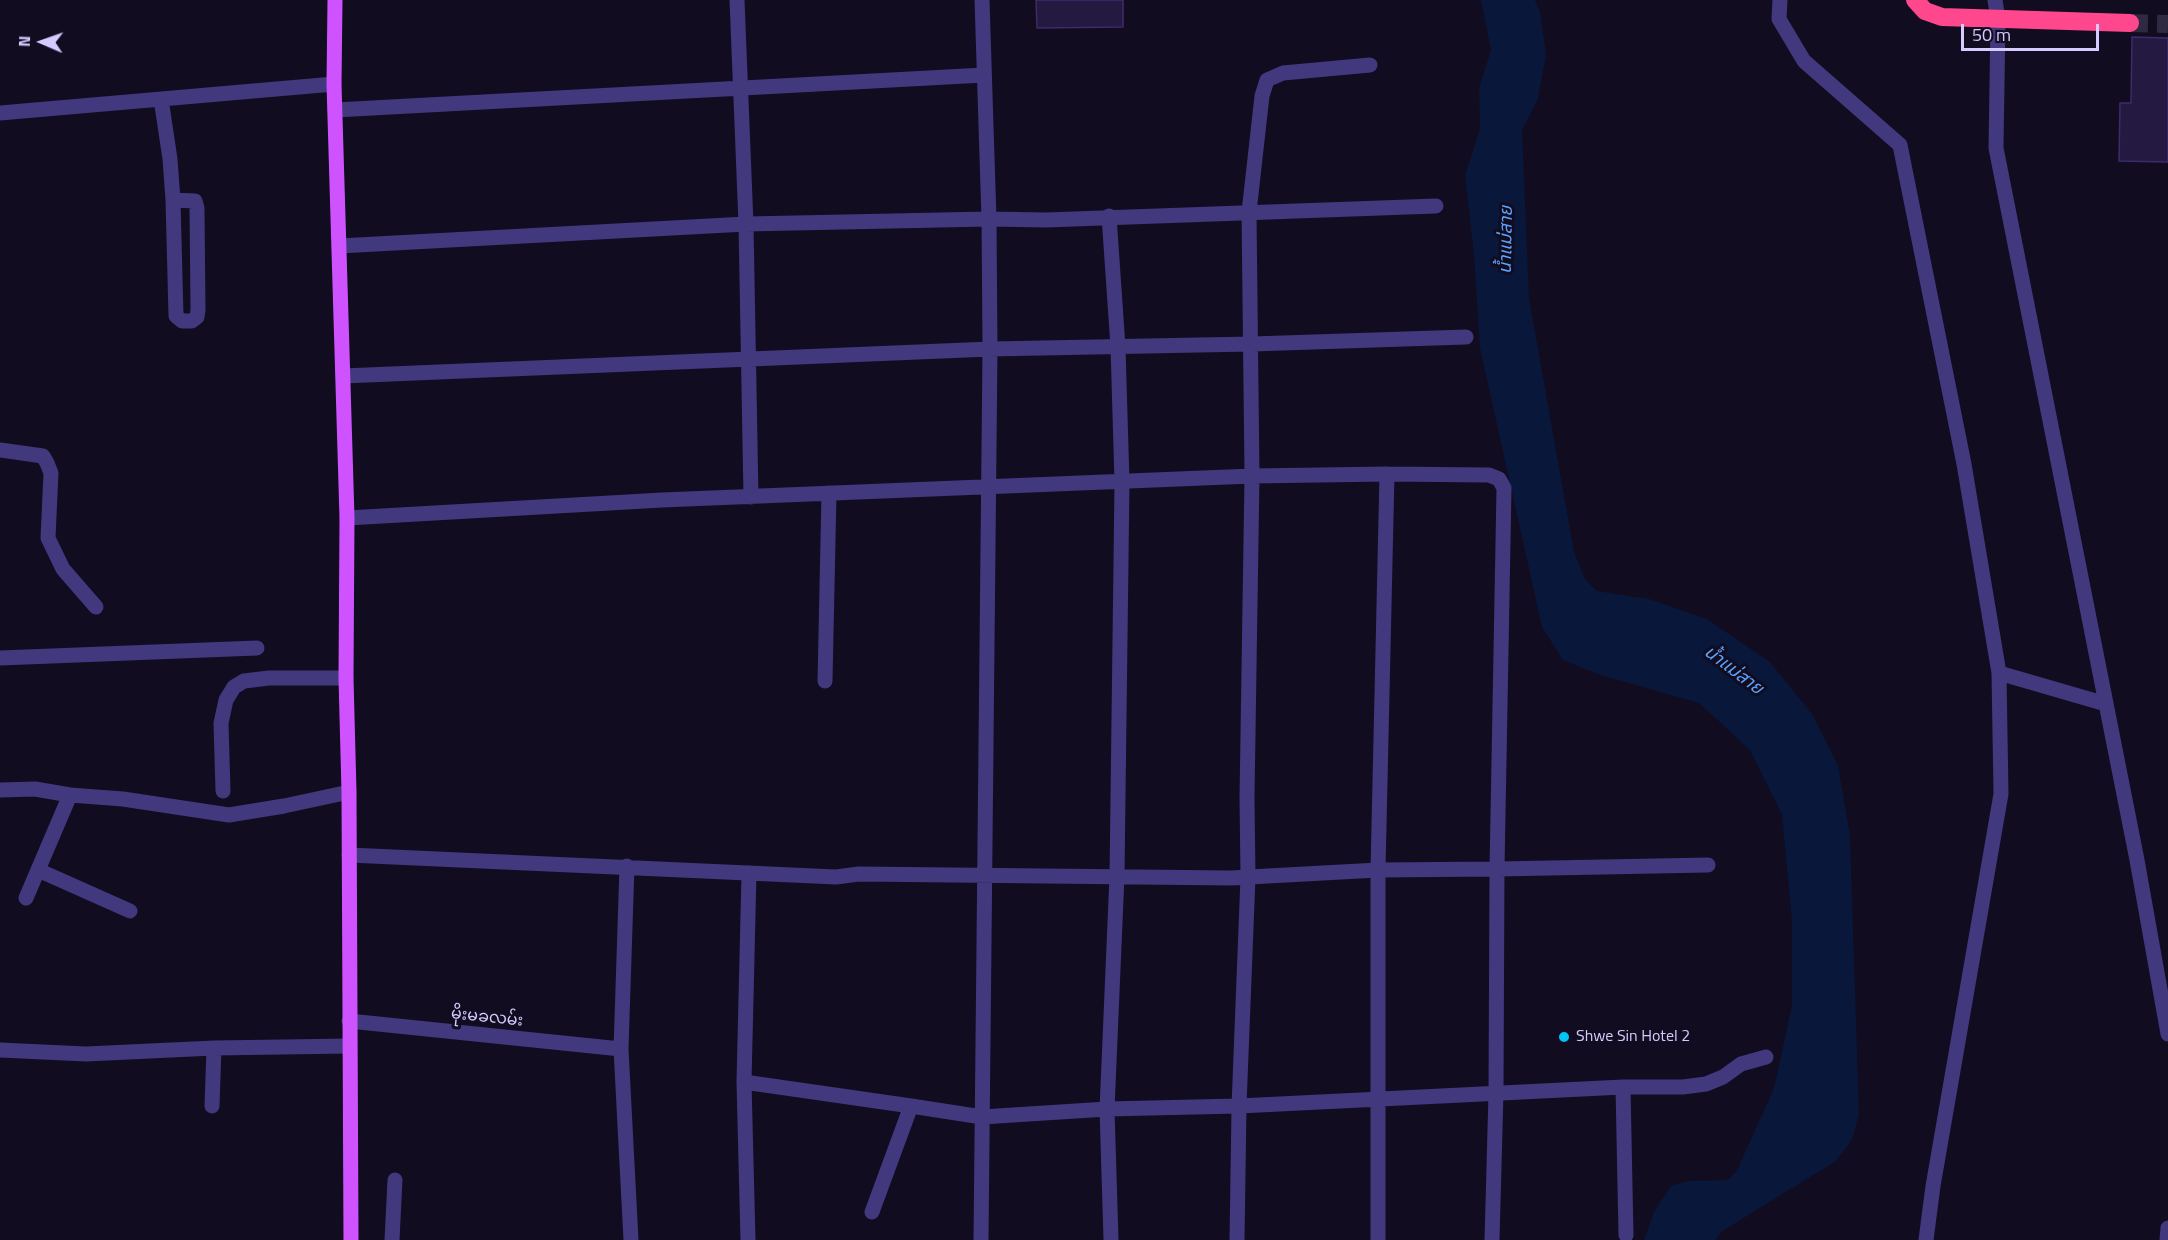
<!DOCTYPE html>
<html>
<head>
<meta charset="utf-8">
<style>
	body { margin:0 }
	#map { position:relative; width:2168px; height:1240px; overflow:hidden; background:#110c1f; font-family:"Titillium Web",sans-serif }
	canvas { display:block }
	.north { position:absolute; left:12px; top:12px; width:60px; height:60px; -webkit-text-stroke:4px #110c1f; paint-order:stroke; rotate:272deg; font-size:16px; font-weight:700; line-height:24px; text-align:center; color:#d6cbff }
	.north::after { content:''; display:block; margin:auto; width:21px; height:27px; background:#d6cbff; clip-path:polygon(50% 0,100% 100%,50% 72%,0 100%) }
	.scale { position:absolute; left:1961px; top:24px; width:138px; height:27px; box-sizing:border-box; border:3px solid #d6cbff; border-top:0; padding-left:8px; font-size:18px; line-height:21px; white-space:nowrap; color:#d6cbff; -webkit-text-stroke:4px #110c1f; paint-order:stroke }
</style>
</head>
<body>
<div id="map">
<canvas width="2168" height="1240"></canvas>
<div class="north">N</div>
<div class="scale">50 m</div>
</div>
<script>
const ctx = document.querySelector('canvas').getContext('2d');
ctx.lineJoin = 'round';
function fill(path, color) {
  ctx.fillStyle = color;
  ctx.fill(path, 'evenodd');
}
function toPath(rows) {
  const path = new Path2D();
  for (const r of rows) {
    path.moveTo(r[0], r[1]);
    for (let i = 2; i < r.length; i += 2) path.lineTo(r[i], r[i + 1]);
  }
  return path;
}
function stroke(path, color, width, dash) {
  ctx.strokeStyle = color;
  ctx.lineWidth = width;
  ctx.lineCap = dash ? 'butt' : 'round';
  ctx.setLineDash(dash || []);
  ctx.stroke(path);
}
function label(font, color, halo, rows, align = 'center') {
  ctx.font = font + ' "Titillium Web","Noto Sans Myanmar","Noto Sans Thai",sans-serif';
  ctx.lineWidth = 6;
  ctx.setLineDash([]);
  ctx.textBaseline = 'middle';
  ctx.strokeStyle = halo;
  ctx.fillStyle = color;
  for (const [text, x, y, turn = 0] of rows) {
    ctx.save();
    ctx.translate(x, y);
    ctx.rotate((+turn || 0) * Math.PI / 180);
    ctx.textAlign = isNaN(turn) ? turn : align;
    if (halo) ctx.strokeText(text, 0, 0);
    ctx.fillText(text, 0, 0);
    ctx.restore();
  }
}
fill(toPath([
	[1481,0,1535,0,1540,12,1546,54,1538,99,1522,130,1529,298,1574,552,1585,579,1597,591,1649,599,1707,619,1770,662,1812,714,1838,766,1850,835,1859,1115,1852,1140,1836,1161,1721,1232,1715,1240,1644,1240,1654,1212,1671,1186,1688,1181,1728,1180,1736,1172,1774,1088,1792,1005,1792,921,1782,815,1750,750,1699,703,1597,674,1563,660,1542,627,1480,348,1474,254,1465,175,1480,129,1479,88,1491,50]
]), '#09173b');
const building = toPath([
	[1036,0,1123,0,1123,27,1037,28,1036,0],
	[2132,37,2168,38,2168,162,2119,161,2120,103,2131,103,2132,37]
]);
fill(building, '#241940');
stroke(building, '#3e2b6c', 1.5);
stroke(toPath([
	[2130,23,2168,24]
]), '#2f2941', 18, [18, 9]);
stroke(toPath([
	[737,0,746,224,751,497],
	[1780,0,1779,19,1804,61,1900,145,1964,464,1999,673,2001,794,1933,1186,1926,1240],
	[1995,0,1998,19,1996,148,2137,860,2168,1034],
	[161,99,170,159,173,200,176,316,182,321,192,321,197,317,198,310,197,208,195,201,173,200],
	[335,110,984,75],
	[0,113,334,84],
	[1109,216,1118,347,1122,482,1117,876,1107,1109,1111,1240],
	[339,246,746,224,989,219,1046,220,1436,206],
	[343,376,990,349,1252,344,1466,337],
	[0,450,43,456,47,463,51,473,48,538,63,569,96,607],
	[347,518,662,500,1252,476,1387,474,1489,475,1499,479,1504,488,1497,869,1378,870,1231,878,859,874,836,877,349,855],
	[0,658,257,648],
	[1999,673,2106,704],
	[825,681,829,493],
	[0,790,35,789,70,795,123,799,229,815,284,806,349,792],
	[223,791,221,723,226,700,234,687,244,681,269,678,346,678],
	[627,866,621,1049,631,1240],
	[38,870,130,911],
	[26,898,70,795],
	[349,1021,621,1049],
	[0,1050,86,1054,214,1048,349,1046],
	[744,1082,911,1106],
	[1623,1087,1626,1235],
	[212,1106,214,1048],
	[872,1212,911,1106,982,1117,1107,1109,1239,1106,1623,1087,1683,1087,1706,1084,1723,1077,1741,1064,1766,1057],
	[392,1240,395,1180],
	[748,1240,744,1082,749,873],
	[981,1240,990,349,989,219,982,0],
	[1237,1240,1239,1106,1248,877,1247,798,1252,476,1249,212,1262,96,1267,80,1283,73,1370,65],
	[1378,1240,1378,870,1387,474],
	[1492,1240,1496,1093,1497,869,1708,865],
	[2167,1240,2168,1228]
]), '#41387e', 15);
stroke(toPath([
	[335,0,334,84,347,518,346,678,349,792,351,1240]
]), '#ce53fe', 15);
stroke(toPath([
	[1915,0,1925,11,1942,17,2130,23]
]), '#fe478d', 18);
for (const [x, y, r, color] of [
	[1564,1037,6,"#02c4f4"]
]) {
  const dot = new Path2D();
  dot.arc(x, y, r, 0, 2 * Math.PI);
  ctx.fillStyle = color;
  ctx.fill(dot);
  stroke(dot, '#110c1f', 2);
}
label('16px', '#d6cbff', '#110c1f', [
	["မိုးမခလမ်း",487,1018,6]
]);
label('16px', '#d6cbff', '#110c1f', [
	["Shwe Sin Hotel 2",1576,1037]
], 'left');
label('italic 18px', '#5aa2fe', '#110c1f', [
	["น้ำแม่สาย",1507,240,-89],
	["น้ำแม่สาย",1733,671,37]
]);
</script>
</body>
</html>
